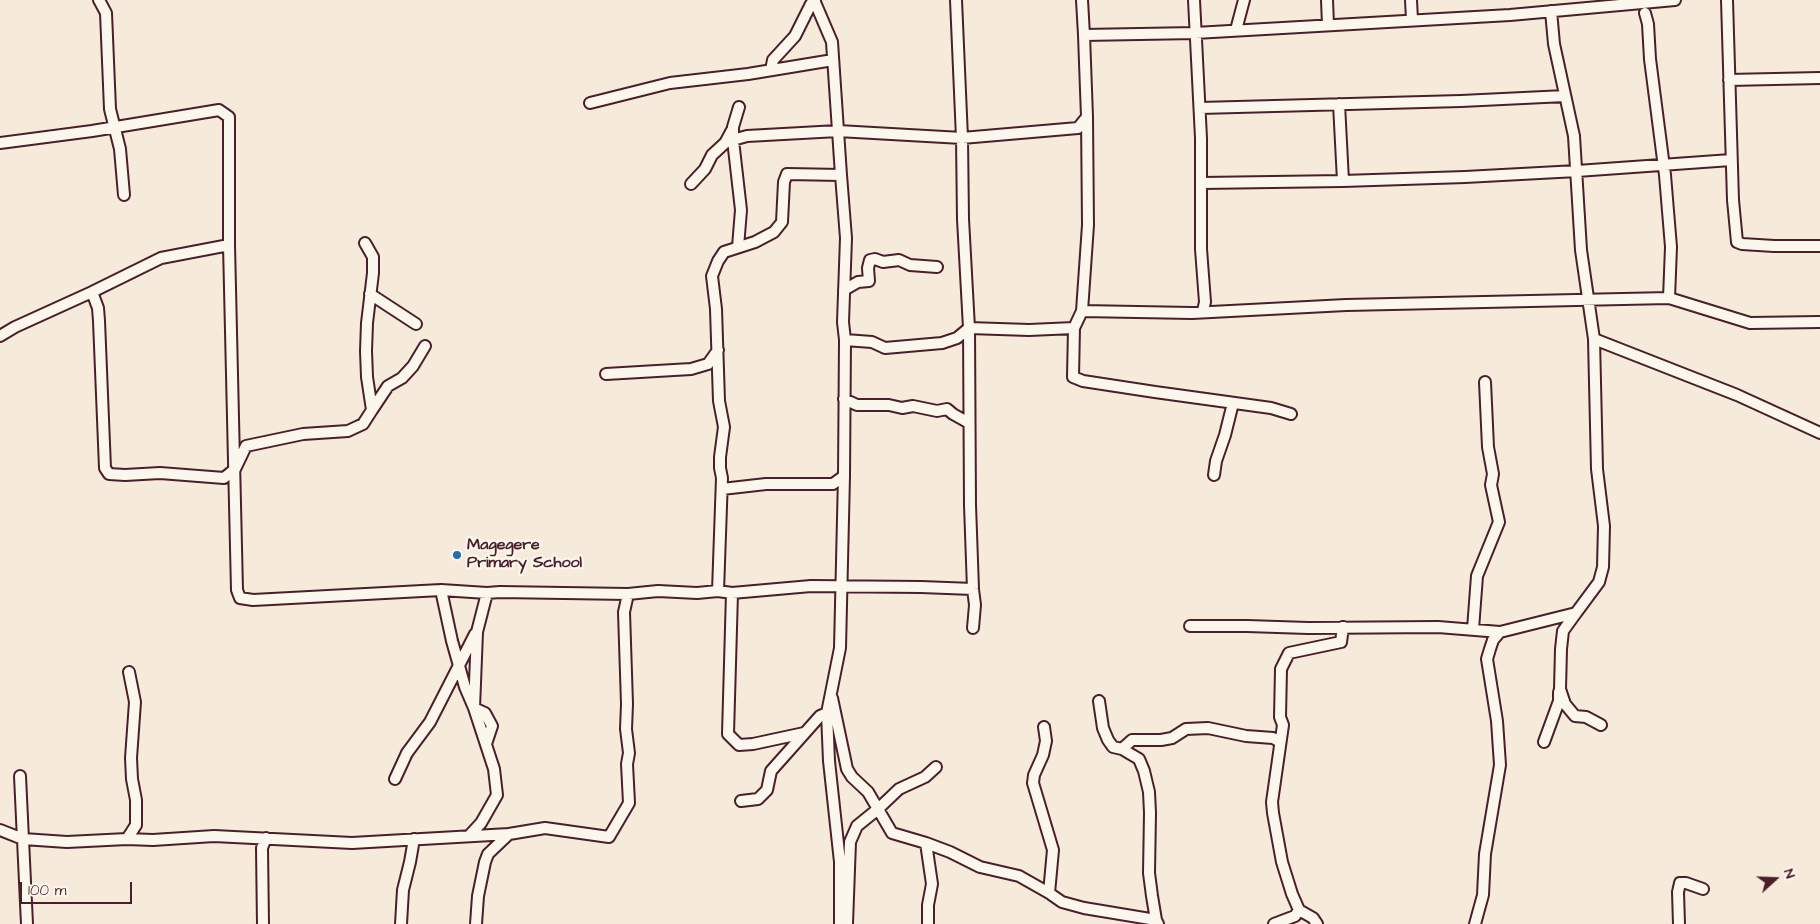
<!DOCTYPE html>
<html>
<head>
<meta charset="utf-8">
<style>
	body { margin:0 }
	#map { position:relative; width:1820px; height:924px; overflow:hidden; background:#f6eada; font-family:"Architects Daughter",sans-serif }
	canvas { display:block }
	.north { position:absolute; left:1750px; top:854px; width:50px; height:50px; -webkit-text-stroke:4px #fbf7ec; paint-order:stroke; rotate:70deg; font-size:14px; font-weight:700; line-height:20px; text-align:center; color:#4a1f2b }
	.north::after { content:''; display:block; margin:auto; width:18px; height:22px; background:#4a1f2b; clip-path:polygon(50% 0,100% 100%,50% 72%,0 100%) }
	.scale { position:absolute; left:20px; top:882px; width:112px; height:22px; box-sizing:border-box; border:2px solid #4a1f2b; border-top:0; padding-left:6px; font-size:15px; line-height:18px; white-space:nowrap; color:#4a1f2b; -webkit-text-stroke:4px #fbf7ec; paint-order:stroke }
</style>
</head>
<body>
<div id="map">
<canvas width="1820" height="924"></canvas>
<div class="north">N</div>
<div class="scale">100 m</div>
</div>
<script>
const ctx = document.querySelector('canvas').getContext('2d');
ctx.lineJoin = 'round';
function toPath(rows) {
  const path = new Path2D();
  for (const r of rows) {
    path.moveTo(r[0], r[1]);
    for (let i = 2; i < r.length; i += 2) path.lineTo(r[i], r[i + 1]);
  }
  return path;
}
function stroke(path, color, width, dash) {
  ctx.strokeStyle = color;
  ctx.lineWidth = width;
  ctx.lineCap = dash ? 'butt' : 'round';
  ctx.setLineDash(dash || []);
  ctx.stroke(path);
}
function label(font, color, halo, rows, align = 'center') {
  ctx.font = font + ' "Architects Daughter",sans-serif';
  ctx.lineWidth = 4.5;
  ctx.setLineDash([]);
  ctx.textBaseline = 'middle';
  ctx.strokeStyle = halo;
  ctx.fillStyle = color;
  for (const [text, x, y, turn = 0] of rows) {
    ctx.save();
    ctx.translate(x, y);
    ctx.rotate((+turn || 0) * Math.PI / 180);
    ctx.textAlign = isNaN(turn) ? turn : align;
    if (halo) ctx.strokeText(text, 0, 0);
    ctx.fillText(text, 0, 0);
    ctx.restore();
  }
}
const minor = toPath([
	[99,0,106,13,110,109,120,149,124,195],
	[956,0,962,138,963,219,969,328,970,505,973,589,975,605,973,628],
	[1082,0,1084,35,1195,33,1510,15,1675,0],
	[1194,0,1201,138,1201,249,1205,302,1203,311],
	[1327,0,1328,25],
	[1411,0,1412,20],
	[1727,0,1733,200,1737,242,1742,244,1774,246,1820,246],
	[1645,13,1648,24,1650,59,1665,175,1671,247,1669,298],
	[1236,30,1244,0],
	[1084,35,1087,117,1088,225,1082,311,1074,328,1073,377,1083,381,1155,392,1271,408,1291,414],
	[771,70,773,60,795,36,811,4,815,1],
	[1729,80,1820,78],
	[590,103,670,83,748,74,833,60],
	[1339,104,1343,181],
	[1200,108,1461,101,1565,96],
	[733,140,747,136,838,131,962,138,1078,128,1087,117],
	[0,143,92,131,219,110,229,117,229,245,237,590,240,598,253,600,441,590,487,593,500,592,628,594],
	[1202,183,1343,181,1465,177,1577,171,1731,160],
	[691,184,705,169,712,155,725,143,732,130],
	[738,247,741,210,733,140,733,127,739,107],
	[844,290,858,282,869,281,868,268,870,260,875,259,883,262,899,260,910,265,937,267],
	[92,292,161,258,229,245],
	[370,294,416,324],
	[1082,311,1192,313,1346,305,1669,298,1750,323,1820,322],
	[0,336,15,327,92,292,98,308,99,321,105,468,109,474,125,475,160,473,224,478,235,469,246,446,303,434,348,431,363,424,372,410,367,377,366,351,367,323,373,273,373,257,365,243],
	[1594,339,1737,395,1820,433],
	[845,340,872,342,885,348,942,343,957,338,969,328,1029,330,1074,328],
	[606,374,691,369,708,364,718,350],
	[844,399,857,405,889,405,902,408,913,406,937,411,947,409,953,414,969,423],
	[372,410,388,386,402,378,413,366,425,346],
	[1214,475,1216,461,1225,435,1233,403],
	[722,489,766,484,833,484,844,476],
	[441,590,452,641,465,687,474,708,485,713,492,726,486,744],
	[718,591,732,593,811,586,921,587,973,589],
	[732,593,728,734,739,745,753,744,804,733],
	[1576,613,1563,631,1561,649,1560,689,1565,704,1575,716,1586,717,1601,725],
	[1190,626,1247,626,1308,628,1438,627,1500,632],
	[1473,629,1477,576,1499,522,1491,485,1493,474,1488,447,1485,382],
	[832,698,847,769,852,777,868,792,892,833,926,843,950,852,980,867,1019,876,1049,893,1062,902,1084,908,1156,920,1158,924],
	[1099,701,1103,728,1108,740,1113,747,1122,749,1139,759,1144,771,1149,792,1150,813,1149,873,1152,896,1156,920],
	[1044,727,1046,741,1043,755,1034,775,1033,783,1053,850,1049,893],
	[1544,742,1559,701,1559,692],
	[1122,749,1132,740,1161,740,1172,738,1186,729,1208,728,1246,736,1273,738,1280,742],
	[20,776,27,924],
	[395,779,407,753,430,722,475,634],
	[741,801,758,799,767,790,771,771,820,716,827,713],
	[0,830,23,839,67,842,127,839,153,840,214,836,352,843,509,834],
	[469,836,481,823,497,795,494,769,474,708,477,632,487,593],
	[127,839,136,825,136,800,132,779,131,758,135,702,129,672],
	[926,843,932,884,928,905,928,924],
	[263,924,262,848,266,838],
	[401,924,403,890,410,862,414,839],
	[476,924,478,896,485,862,488,854,509,834,545,828,609,837,629,803,627,764,629,753,626,729,627,704,624,612,628,594,658,591,697,593,718,591,722,478,720,468,720,457,724,427,719,401,716,309,712,276,718,261,724,252,755,242,774,232,782,222,784,182,787,174,841,175,832,42,814,0],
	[840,924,840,862,829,761,827,713,840,648,844,476,845,340,843,322,846,238,841,175],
	[847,924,850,842,857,826,878,809,899,789,925,777,936,767],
	[1274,924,1295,916,1299,910],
	[1317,924,1313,918,1299,910,1292,894,1282,862,1273,813,1272,802,1283,725,1280,717,1281,669,1289,653,1341,642,1343,627],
	[1475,924,1483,895,1485,854,1500,765,1497,721,1487,659,1490,649,1493,640,1500,632,1576,613,1599,582,1603,567,1604,526,1597,469,1594,339,1581,250,1574,136,1554,44,1551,11],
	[1679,924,1678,892,1680,883,1686,883,1703,889]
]);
stroke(minor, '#4a1f2b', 14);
stroke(minor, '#fbf7ec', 10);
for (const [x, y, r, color] of [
	[457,555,5,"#1f6fb2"]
]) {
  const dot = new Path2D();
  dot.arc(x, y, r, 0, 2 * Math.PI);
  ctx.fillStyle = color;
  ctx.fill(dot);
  stroke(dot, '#fbf7ec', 2);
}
label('bold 16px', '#4a1f2b', '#fbf7ec', [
	["Magegere",467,546],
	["Primary School",467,564]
], 'left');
</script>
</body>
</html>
